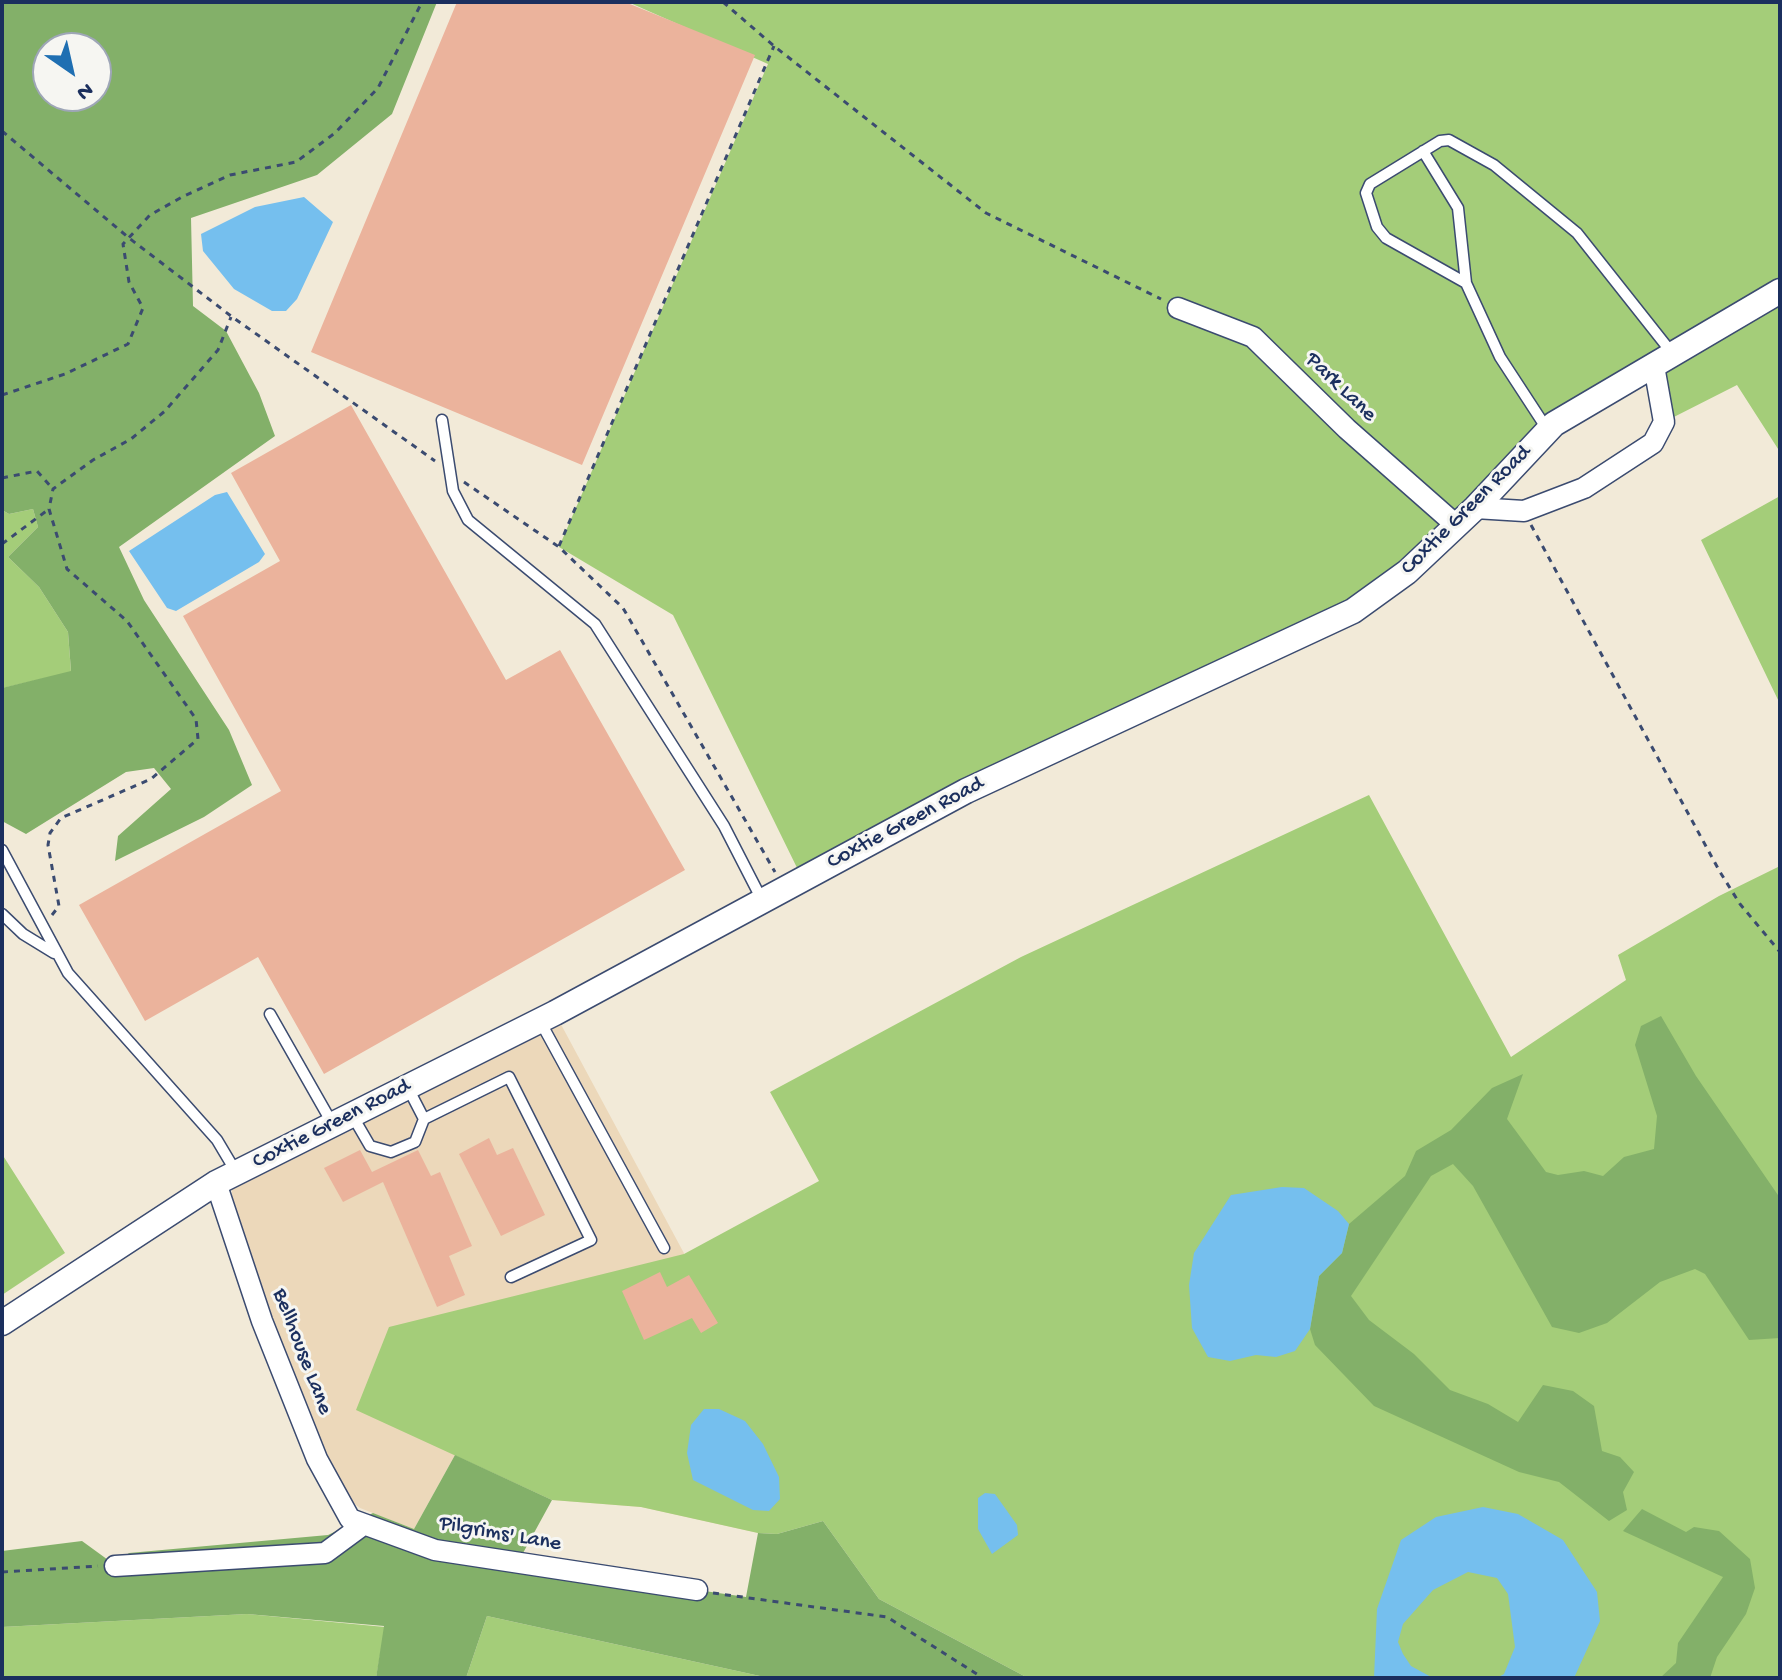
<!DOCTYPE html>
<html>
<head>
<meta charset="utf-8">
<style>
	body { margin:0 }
	#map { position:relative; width:1782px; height:1680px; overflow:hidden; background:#f2ead8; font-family:"Gochi Hand",sans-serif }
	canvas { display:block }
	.frame { position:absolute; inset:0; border:4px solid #1b2f5e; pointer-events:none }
	.north { position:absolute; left:32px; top:32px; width:80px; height:80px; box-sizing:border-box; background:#f6f6f2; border:2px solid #9ea6b7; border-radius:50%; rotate:146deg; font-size:22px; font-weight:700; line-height:32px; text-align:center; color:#1b2f5e }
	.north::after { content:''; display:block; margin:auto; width:28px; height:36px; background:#1f6fb2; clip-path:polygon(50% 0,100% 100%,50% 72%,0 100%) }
</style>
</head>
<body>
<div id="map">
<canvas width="1782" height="1680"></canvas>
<div class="frame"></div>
<div class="north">N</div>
</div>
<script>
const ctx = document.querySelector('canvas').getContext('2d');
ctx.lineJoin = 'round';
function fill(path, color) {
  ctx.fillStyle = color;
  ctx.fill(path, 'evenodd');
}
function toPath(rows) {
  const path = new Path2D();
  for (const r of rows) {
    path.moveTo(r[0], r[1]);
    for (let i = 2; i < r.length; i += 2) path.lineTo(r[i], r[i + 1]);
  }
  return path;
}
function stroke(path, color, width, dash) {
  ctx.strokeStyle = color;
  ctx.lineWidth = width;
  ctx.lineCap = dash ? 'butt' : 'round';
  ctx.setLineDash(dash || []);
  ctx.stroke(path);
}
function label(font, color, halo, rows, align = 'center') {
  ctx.font = font + ' "Gochi Hand",sans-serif';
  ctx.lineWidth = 6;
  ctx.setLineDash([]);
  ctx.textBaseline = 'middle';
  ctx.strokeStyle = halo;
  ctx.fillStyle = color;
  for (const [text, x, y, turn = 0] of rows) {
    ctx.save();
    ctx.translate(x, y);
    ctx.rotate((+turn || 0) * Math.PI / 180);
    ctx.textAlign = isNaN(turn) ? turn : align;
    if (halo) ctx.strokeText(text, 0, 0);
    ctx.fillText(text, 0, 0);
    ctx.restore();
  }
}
fill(toPath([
	[557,1017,822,1510,758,1533,641,1507,552,1500,455,1455,414,1529,360,1508,344,1496,270,1330,232,1200,232,1189]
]), '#ecd8ba');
fill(toPath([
	[628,2,1780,2,1780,452,1737,385,1664,422,1644,378,1551,438,1407,572,803,880,673,615,559,547,768,64],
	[1780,496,1780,704,1701,540],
	[33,509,38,527,8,557,39,587,68,632,71,672,3,688,2,510,9,514],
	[1369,795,1511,1057,1626,980,1618,955,1719,896,1780,866,1780,1678,1028,1678,879,1599,823,1521,777,1534,758,1533,641,1507,552,1500,356,1410,389,1327,684,1254,819,1181,770,1092,1021,957],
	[2,1154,65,1253,2,1295],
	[247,1614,385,1627,376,1678,2,1678,2,1627],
	[487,1616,769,1678,466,1678]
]), '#a4cd79');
fill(toPath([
	[2,2,437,2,392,114,317,175,191,218,193,306,226,331,259,393,275,436,119,547,144,600,229,730,252,785,204,817,115,861,118,836,171,789,154,768,126,772,26,834,2,821,2,688,71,671,68,632,39,587,8,557,38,527,33,509,9,514,2,510],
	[96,48,96,96,48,96,48,48],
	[1661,1016,1696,1076,1780,1198,1780,1338,1749,1340,1705,1274,1695,1269,1660,1282,1607,1323,1579,1333,1552,1327,1473,1186,1453,1164,1431,1176,1351,1296,1369,1320,1414,1354,1450,1390,1488,1404,1518,1422,1543,1385,1573,1391,1594,1406,1602,1451,1620,1457,1634,1472,1623,1492,1627,1510,1609,1521,1559,1482,1519,1472,1374,1406,1315,1345,1310,1329,1319,1276,1342,1253,1349,1224,1405,1176,1416,1151,1451,1130,1492,1088,1523,1074,1507,1119,1546,1172,1558,1175,1584,1171,1603,1176,1624,1157,1654,1149,1657,1116,1635,1045,1641,1026],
	[455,1455,552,1500,517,1564,746,1597,758,1533,777,1534,823,1521,879,1599,1028,1678,769,1678,487,1616,466,1678,376,1678,384,1626,247,1614,2,1627,2,1551,82,1541,115,1565,129,1553,328,1535,373,1513,414,1529],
	[1642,1509,1686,1532,1694,1527,1719,1531,1750,1559,1755,1588,1746,1614,1717,1657,1710,1678,1660,1678,1676,1663,1678,1643,1723,1577,1623,1531]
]), '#83b069');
fill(toPath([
	[304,197,333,222,297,299,286,311,272,311,234,289,203,251,201,234,255,207],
	[227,492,265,554,259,562,176,611,167,608,129,551,215,495],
	[1282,1187,1304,1188,1338,1211,1349,1224,1342,1253,1319,1276,1310,1329,1295,1351,1276,1357,1256,1355,1230,1361,1208,1357,1192,1328,1189,1285,1194,1253,1231,1195],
	[704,1409,719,1409,745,1421,763,1444,779,1477,780,1499,769,1511,753,1510,693,1480,687,1453,691,1425],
	[985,1493,995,1494,1017,1525,1018,1535,992,1554,978,1529,978,1498],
	[1483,1507,1518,1514,1563,1540,1597,1592,1600,1621,1574,1678,1497,1678,1504,1674,1515,1647,1508,1594,1497,1578,1468,1572,1433,1590,1403,1624,1398,1642,1403,1654,1411,1666,1433,1678,1374,1678,1377,1609,1401,1540,1436,1517]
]), '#75bfee');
fill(toPath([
	[457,2,625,2,755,55,582,465,311,352],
	[351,405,506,680,560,650,685,870,324,1074,258,957,145,1021,79,905,281,791,183,616,280,561,231,473],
	[489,1138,497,1155,513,1148,545,1215,501,1236,459,1154],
	[360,1150,372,1172,418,1150,431,1176,440,1172,472,1246,449,1256,465,1295,437,1307,383,1182,343,1202,324,1168],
	[660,1272,667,1287,689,1275,718,1323,701,1333,692,1318,644,1340,622,1291]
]), '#ebb39c');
const service = toPath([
	[1423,151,1458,208,1466,283],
	[442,420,453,491,468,520,595,624,724,826,762,900],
	[1547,429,1500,357,1466,283,1386,238,1377,227,1366,193,1370,184,1440,141,1449,140,1494,165,1577,233,1672,353],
	[2,850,68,973,217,1140,236,1172],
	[2,914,23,934,54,953],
	[270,1014,332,1123],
	[540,1021,664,1248],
	[408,1088,424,1119,509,1077,591,1240,511,1277],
	[352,1115,370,1146,391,1152,415,1142,424,1119]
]);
const minor = toPath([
	[1178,308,1253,337,1347,429,1456,525],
	[1475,508,1524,511,1584,488,1653,443,1664,422,1654,366],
	[216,1183,262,1321,317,1459,350,1519,435,1550,697,1590],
	[115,1566,325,1553,363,1525]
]);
const tertiary = toPath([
	[2,1323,216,1183,555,1013,966,791,1353,611,1407,572,1475,508,1554,424,1780,291]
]);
stroke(service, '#3b4b70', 13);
stroke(minor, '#3b4b70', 23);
stroke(tertiary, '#3b4b70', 27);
stroke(toPath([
	[723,2,774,46,986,213,1161,299],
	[2,131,129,238,231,316,435,461],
	[2,395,65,374,128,344,143,308,129,282,123,244,150,215,182,197,230,175,296,162,335,133,378,88,422,2],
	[2,478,37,471,53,489],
	[464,482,559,547,623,608,775,872],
	[1531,525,1720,872,1740,904,1780,952],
	[2,544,49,509],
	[559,546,774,46],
	[52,915,59,906,48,845,50,833,61,818,151,779,198,739,196,719,127,621,67,569,49,509,53,489,93,460,131,439,165,411,218,350,231,317],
	[2,1572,98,1566],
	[713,1593,887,1617,983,1678]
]), '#3b4b70', 3, [6, 6]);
stroke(service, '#fff', 10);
stroke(minor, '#fff', 20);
stroke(tertiary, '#fff', 24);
label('22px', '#1b2f5e', '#f6f6f2', [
	["Park Lane",1340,388,44],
	["Coxtie Green Road",1467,511,-45],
	["Coxtie Green Road",906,824,-28],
	["Coxtie Green Road",332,1125,-27],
	["Bellhouse Lane",301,1352,69],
	["Pilgrims' Lane",500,1535,10]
]);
</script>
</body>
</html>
